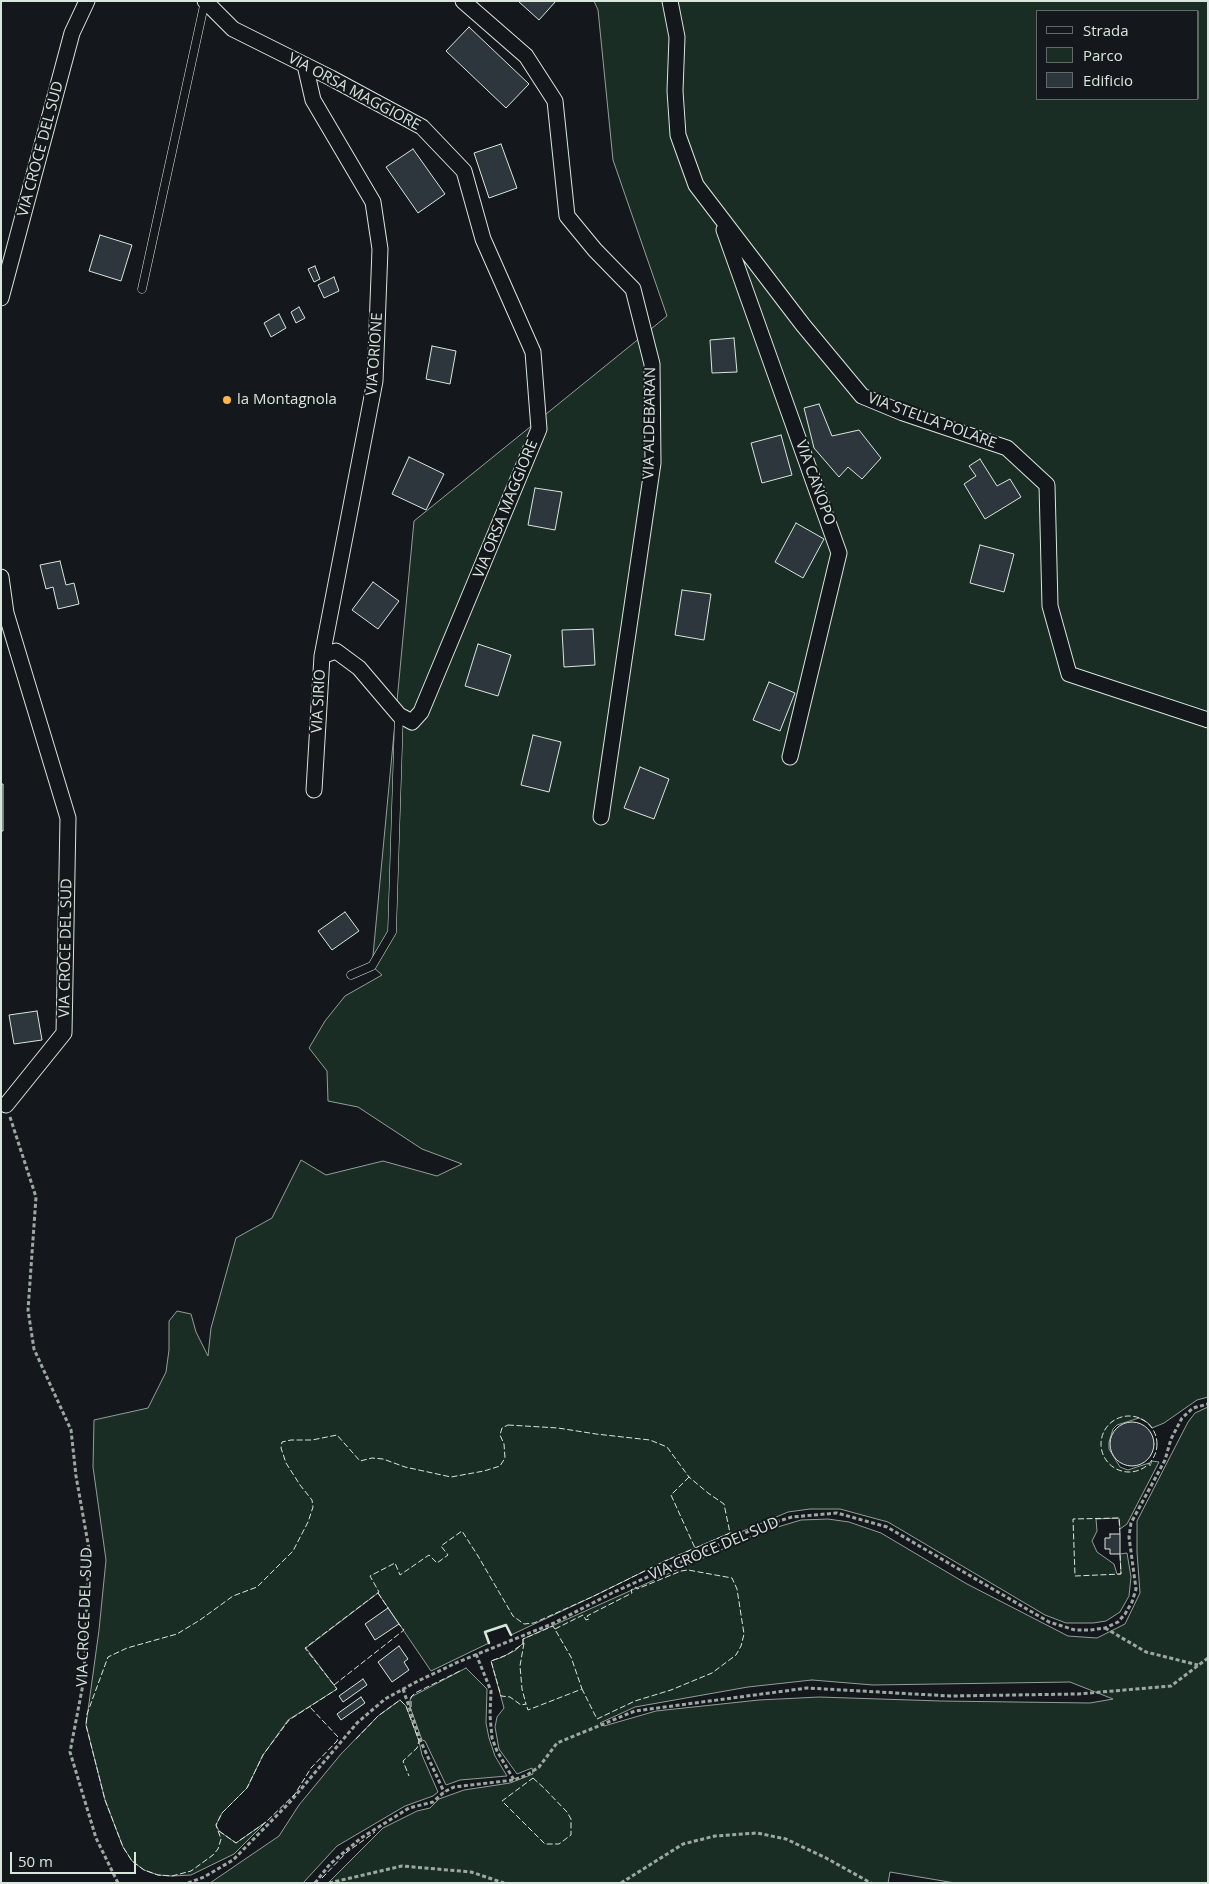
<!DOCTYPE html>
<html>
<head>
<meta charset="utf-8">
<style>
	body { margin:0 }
	#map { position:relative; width:1209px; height:1884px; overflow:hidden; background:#14181c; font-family:"Open Sans",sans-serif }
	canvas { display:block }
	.frame { position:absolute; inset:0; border:2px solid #d8e6dc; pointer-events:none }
	.legend { position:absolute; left:1036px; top:10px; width:162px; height:90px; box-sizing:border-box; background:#14181c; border:1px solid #626a69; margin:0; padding:6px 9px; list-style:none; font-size:15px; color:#d8e6dc }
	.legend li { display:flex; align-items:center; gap:10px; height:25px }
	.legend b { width:25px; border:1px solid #626a69 }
	.scale { position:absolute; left:10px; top:1852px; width:126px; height:22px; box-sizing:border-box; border:2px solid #d8e6dc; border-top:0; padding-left:6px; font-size:15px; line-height:18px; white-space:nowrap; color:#d8e6dc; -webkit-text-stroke:4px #14181c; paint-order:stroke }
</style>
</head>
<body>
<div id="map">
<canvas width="1209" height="1884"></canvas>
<div class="frame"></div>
<ul class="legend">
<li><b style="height:6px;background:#14181c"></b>Strada</li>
<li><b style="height:14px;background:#1a2d24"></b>Parco</li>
<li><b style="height:14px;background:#2c363c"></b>Edificio</li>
</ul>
<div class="scale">50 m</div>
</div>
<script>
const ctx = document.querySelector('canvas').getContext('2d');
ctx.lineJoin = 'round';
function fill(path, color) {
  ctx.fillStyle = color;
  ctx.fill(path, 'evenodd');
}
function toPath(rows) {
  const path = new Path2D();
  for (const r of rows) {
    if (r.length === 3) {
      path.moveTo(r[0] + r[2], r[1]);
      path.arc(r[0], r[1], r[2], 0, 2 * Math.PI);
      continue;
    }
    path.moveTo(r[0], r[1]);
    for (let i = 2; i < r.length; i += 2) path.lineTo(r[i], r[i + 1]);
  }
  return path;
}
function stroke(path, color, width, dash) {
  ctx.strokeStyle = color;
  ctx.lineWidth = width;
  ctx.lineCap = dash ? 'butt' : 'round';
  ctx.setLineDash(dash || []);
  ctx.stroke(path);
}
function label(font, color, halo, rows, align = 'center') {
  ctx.font = font + ' "Open Sans",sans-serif';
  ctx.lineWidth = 4;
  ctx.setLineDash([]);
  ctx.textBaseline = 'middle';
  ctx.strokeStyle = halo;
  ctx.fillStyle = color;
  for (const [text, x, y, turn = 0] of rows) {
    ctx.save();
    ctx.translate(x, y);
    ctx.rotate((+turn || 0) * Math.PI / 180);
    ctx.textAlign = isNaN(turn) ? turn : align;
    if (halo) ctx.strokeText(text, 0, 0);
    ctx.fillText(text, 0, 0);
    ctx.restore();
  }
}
const green = toPath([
	[594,1,1208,1,1208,1397,1197,1400,1164,1423,1152,1428,1148,1423,1139,1418,1117,1425,1113,1429,1109,1442,1109,1449,1120,1467,1128,1470,1149,1463,1150,1466,1152,1461,1159,1462,1127,1524,1120,1529,1119,1518,1096,1519,1097,1531,1092,1541,1097,1552,1114,1564,1117,1574,1121,1574,1120,1554,1127,1553,1131,1577,1129,1596,1120,1612,1106,1621,1093,1623,1066,1623,1045,1615,888,1522,840,1509,810,1509,788,1512,736,1534,730,1533,665,1561,594,1596,511,1635,506,1625,485,1632,489,1643,431,1671,378,1593,306,1648,337,1689,288,1720,263,1755,247,1788,222,1813,216,1825,219,1831,236,1843,266,1822,234,1854,191,1875,172,1876,158,1875,144,1870,132,1861,123,1847,105,1800,86,1725,99,1630,106,1560,93,1467,94,1420,148,1408,166,1372,169,1350,169,1321,177,1311,191,1314,196,1332,208,1356,211,1328,236,1238,272,1218,301,1160,326,1175,383,1161,437,1176,462,1164,422,1149,358,1107,328,1101,327,1071,309,1048,325,1021,345,996,382,975,372,966,414,521,667,316,613,160,598,10,594,1],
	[1038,11,1198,11,1198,99,1038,99,1038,11],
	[1208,1407,1208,1883,955,1883,890,1872,888,1883,328,1883,383,1828,417,1811,430,1808,439,1799,464,1790,510,1783,533,1774,532,1768,517,1774,499,1749,495,1727,497,1717,504,1708,491,1661,500,1658,516,1650,523,1643,523,1639,761,1532,801,1520,828,1519,849,1522,881,1533,967,1584,1068,1636,1097,1638,1125,1624,1140,1593,1137,1552,1137,1521,1188,1422,1195,1413,1208,1407],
	[812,1680,873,1685,1070,1682,1113,1699,1090,1703,941,1701,819,1697,759,1700,656,1711,604,1726,600,1723,635,1707,748,1687,812,1680],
	[466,1668,487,1689,486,1723,489,1738,495,1756,507,1776,460,1780,446,1785,425,1741,422,1740,409,1704,411,1697,466,1668],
	[400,1700,406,1706,419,1741,422,1755,438,1792,433,1796,405,1806,337,1846,303,1883,210,1883,279,1836,299,1805,341,1754,378,1716,400,1700]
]);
fill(green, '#1a2d24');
stroke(green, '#939e99', 1);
const building = toPath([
	[518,1,556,1,539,20,518,1],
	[469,27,529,84,506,108,446,51,469,27],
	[501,144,517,188,489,198,474,153,501,144],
	[413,149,445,194,418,213,386,167,413,149],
	[100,235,132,245,121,281,89,271,100,235],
	[315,266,320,279,314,282,308,269,315,266],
	[334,277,339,291,324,298,318,285,334,277],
	[299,307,305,318,296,323,291,312,299,307],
	[279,314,286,328,271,337,264,323,279,314],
	[734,338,737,372,712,373,710,340,734,338],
	[432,346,456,351,450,384,426,379,432,346],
	[819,404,832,436,859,430,881,458,862,479,848,467,839,477,814,448,804,408,819,404],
	[781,435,792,475,762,483,751,443,781,435],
	[409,457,444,474,426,510,392,494,409,457],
	[980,459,997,486,1010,479,1021,497,985,519,964,484,976,476,969,466,980,459],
	[535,488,562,492,555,530,528,525,535,488],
	[796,523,824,539,803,578,775,562,796,523],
	[980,545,1014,554,1004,592,970,583,980,545],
	[60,561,66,585,74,583,79,604,58,609,53,587,46,589,40,565,60,561],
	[373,582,399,601,378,629,352,610,373,582],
	[682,590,711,594,704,640,675,635,682,590],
	[593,629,595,665,564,667,562,630,593,629],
	[478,644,511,655,498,696,465,686,478,644],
	[769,682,795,693,780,731,753,720,769,682],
	[533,735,561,742,549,792,521,785,533,735],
	[640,767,669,779,654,819,624,808,640,767],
	[1,784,3,784,3,831,1,831,1,784],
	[345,912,359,931,332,950,318,931,345,912],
	[37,1011,42,1040,14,1044,9,1015,37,1011],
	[1132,1444,22],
	[1110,1534,1120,1534,1120,1554,1110,1554,1110,1549,1105,1549,1105,1538,1110,1538,1110,1534],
	[388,1608,399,1624,375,1640,365,1624,388,1608],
	[399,1646,408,1659,404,1662,409,1670,392,1682,378,1662,399,1646],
	[363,1679,367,1685,343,1702,339,1696,363,1679],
	[361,1697,365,1703,341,1720,337,1714,361,1697]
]);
fill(building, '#2c363c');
stroke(building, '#d8e6dc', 1);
const lane = toPath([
	[142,289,205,1],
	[351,975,372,966,392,932,399,715]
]);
const street = toPath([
	[205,1,233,29,331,78,422,127,464,171,483,239,533,352,539,429,421,712,412,722,399,715,359,668,336,651,322,656,314,790],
	[463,1,526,56,555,101,567,216,595,250,633,289,652,364,653,463,601,817],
	[670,1,677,37,675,91,678,135,696,185,803,325,862,396,903,413,1007,448,1047,485,1050,606,1069,674,1208,720],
	[305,65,313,100,373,202,380,249,375,381,322,656],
	[724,230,839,553,790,757],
	[1,298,72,33,87,1],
	[1,577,6,613,68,818,64,1033,6,1105]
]);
stroke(lane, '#d8e6dc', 9);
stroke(street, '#d8e6dc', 17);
stroke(toPath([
	[10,1117,36,1197,28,1310,34,1349,71,1430,76,1476,89,1549,84,1679,70,1752,96,1838,118,1883],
	[1105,1628,1146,1652,1198,1665],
	[476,1654,491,1691,490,1715,492,1738,497,1751,514,1780],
	[403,1689,421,1742,444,1792],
	[188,1883,204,1877,233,1860,290,1802,357,1723,385,1699,416,1682,458,1662,554,1623,612,1593,756,1528,792,1517,837,1513,887,1527,1049,1622,1075,1630,1090,1630,1105,1628,1118,1622,1125,1614,1132,1602,1136,1589,1129,1537,1131,1523,1165,1460,1171,1439,1182,1418,1193,1408,1208,1404],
	[315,1883,330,1864,361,1838,409,1808,433,1802,444,1792,454,1787,514,1780,527,1775,539,1767,557,1743,635,1711,807,1688,950,1696,1078,1694,1171,1686,1208,1658],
	[329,1883,402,1866,471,1872,504,1883],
	[621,1883,683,1844,715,1836,757,1833,786,1839,826,1858,871,1883]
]), '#9da8a2', 3, [4, 2.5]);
stroke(lane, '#14181c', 8);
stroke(street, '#14181c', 15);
stroke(toPath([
	[1129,1444,28],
	[508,1425,558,1428,596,1434,650,1440,667,1447,689,1477,708,1493,724,1504,730,1533,665,1561,594,1596,534,1623,524,1624,513,1616,478,1556,462,1531,441,1546,448,1555,437,1563,429,1555,400,1575,395,1563,370,1576,379,1592,305,1648,337,1689,289,1720,263,1755,247,1788,222,1813,216,1825,221,1839,218,1849,213,1855,191,1871,172,1876,158,1875,144,1870,132,1861,123,1847,105,1800,86,1725,87,1714,108,1657,127,1648,177,1634,200,1620,233,1596,257,1587,293,1551,308,1522,313,1507,312,1500,300,1485,286,1463,281,1448,282,1442,291,1440,312,1440,337,1435,360,1461,372,1458,383,1459,405,1467,451,1477,484,1471,500,1466,505,1458,504,1444,500,1435,502,1428,508,1425],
	[689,1477,671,1495,695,1548],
	[1120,1534,1119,1518,1073,1519,1075,1576,1121,1574,1120,1554],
	[378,1593,388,1608],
	[555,1629,583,1615,586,1620,589,1619,587,1616,632,1593,631,1590,636,1587,637,1589,681,1571,688,1570,732,1578,737,1589,744,1634,741,1646,736,1655,712,1673,671,1690,635,1701,597,1719,582,1689],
	[523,1643,523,1639,553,1626,571,1657,582,1689,528,1710,526,1704],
	[524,1643,520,1666,522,1689,526,1704,521,1705,510,1697,501,1696,491,1661,507,1655,524,1643],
	[334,1685,404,1630,399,1624],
	[411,1707,411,1697,415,1693,460,1671],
	[356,1739,378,1716,400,1700,406,1706,419,1741,417,1748,403,1761,409,1776],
	[533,1778,544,1788,567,1812,571,1819,571,1835,559,1844,545,1844,502,1801,533,1778],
	[219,1831,236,1843,266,1822,295,1794,311,1768,337,1741,338,1737,309,1706],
	[322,1878,347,1852,375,1832]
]), '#d8e6dc', 1, [6, 2.5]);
stroke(toPath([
	[489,1643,485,1632,506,1625,511,1635]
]), '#d8e6dc', 2.5);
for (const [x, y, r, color] of [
	[227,400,5,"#ffb74d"]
]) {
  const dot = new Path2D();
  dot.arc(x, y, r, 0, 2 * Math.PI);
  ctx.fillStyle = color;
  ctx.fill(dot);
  stroke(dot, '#14181c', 2);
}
label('15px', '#d8e6dc', '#14181c', [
	["VIA ORSA MAGGIORE",354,92,28],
	["VIA CROCE DEL SUD",41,149,-75],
	["VIA ORIONE",375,354,-86],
	["VIA STELLA POLARE",932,421,20],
	["VIA ALDEBARAN",650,423,-89],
	["VIA CANOPO",815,483,70],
	["VIA ORSA MAGGIORE",506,509,-68],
	["VIA SIRIO",319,701,-87],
	["VIA CROCE DEL SUD",66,948,-89],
	["VIA CROCE DEL SUD",714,1549,-23],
	["VIA CROCE DEL SUD",85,1617,-88]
]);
label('15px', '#d8e6dc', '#14181c', [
	["la Montagnola",237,400]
], 'left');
</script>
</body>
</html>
